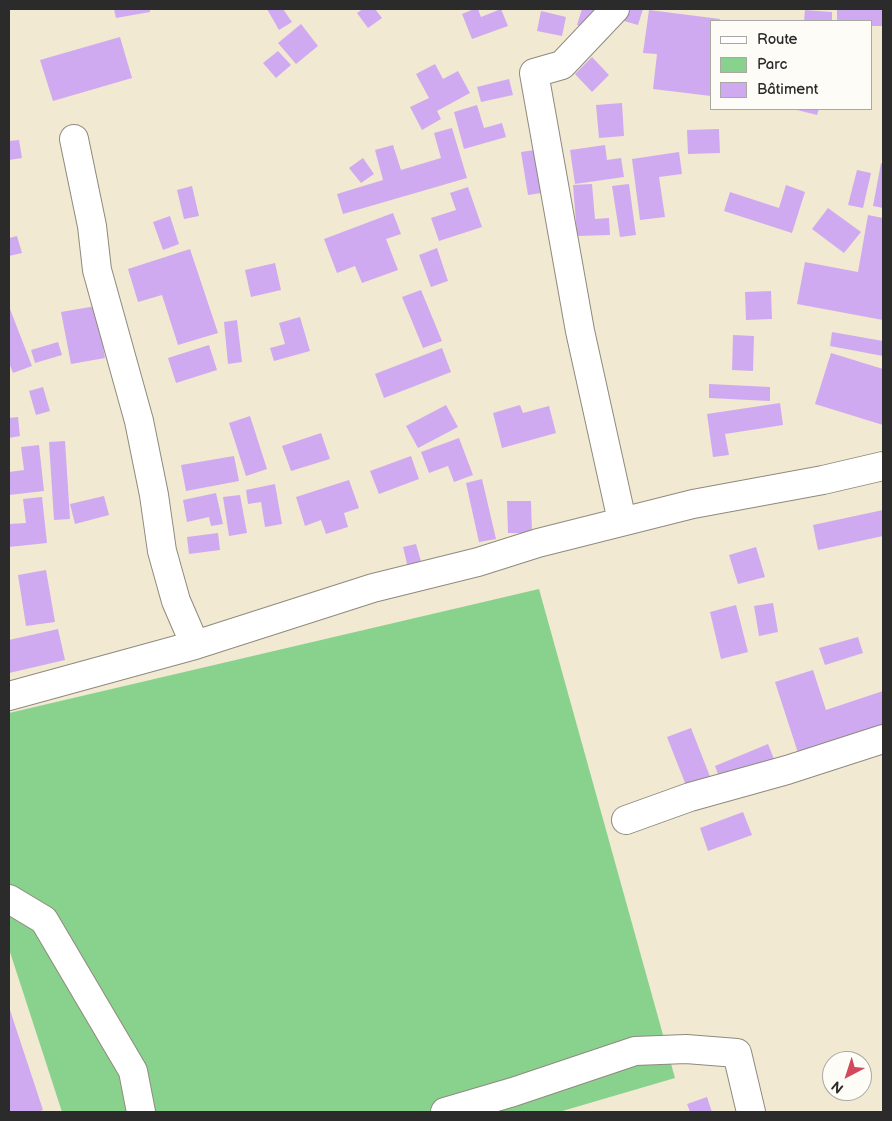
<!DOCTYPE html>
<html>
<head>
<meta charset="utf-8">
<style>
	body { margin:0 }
	#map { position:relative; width:892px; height:1121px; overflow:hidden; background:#f1e9d1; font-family:"Balsamiq Sans",sans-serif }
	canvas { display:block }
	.frame { position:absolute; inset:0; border:10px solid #2b2b2b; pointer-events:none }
	.legend { position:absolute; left:710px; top:20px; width:162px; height:90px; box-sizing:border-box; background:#fdfcf7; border:1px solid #a9a8a5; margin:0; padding:6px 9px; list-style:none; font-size:15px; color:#2b2b2b }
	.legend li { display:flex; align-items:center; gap:10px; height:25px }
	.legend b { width:25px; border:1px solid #a9a8a5 }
	.north { position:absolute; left:822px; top:1051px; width:50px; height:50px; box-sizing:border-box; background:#fdfcf7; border:1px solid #a9a8a5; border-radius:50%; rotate:220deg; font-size:14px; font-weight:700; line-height:20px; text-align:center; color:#2b2b2b }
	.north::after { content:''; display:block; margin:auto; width:18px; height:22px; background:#d1495b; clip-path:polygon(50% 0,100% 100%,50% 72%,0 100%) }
</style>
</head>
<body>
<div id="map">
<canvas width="892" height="1121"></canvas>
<div class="frame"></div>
<ul class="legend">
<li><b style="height:6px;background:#fff"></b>Route</li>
<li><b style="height:14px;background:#89d28e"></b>Parc</li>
<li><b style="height:14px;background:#d0aaf0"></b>Bâtiment</li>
</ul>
<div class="north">N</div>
</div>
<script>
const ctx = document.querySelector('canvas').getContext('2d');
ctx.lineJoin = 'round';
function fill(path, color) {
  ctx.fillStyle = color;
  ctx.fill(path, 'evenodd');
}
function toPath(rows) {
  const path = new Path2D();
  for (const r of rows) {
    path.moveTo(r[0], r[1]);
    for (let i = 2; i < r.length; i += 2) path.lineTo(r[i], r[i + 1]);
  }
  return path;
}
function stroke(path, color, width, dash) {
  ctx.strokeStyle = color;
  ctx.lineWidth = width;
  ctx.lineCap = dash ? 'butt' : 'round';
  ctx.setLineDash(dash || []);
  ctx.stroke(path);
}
fill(toPath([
	[539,589,675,1078,559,1112,62,1112,9,949,9,713]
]), '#89d28e');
fill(toPath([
	[114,9,150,9,150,12,116,18],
	[267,9,283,9,292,22,279,30],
	[363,9,375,9,382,18,368,28,357,13],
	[474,9,478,9,481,17,501,9,508,26,472,39,462,14],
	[582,9,599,9,592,30,577,25],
	[619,9,643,9,638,25,617,19],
	[837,9,883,9,882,26,871,26,871,21,837,21],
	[649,10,720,19,719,21,711,21,711,96,653,89,657,54,643,53],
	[805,10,832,12,832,21,804,21],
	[541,11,566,17,562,36,537,31],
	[301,24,318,46,296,64,278,43],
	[120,37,132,78,53,101,40,60],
	[278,51,291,65,276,78,263,63],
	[592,57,609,75,592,92,575,74],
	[435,64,443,79,458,71,470,93,437,111,441,119,422,130,410,107,429,98,416,74],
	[509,79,513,95,481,102,477,87],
	[622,103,624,136,599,138,596,105],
	[477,105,484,128,502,123,506,137,464,149,454,112],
	[793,109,819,109,817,115],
	[452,128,467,178,343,214,337,194,383,180,375,150,393,145,401,170,441,158,434,133],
	[719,129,720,153,688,154,687,130],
	[19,140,22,158,9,160,9,141],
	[605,145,607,160,621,158,624,177,575,184,570,150],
	[541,149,548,192,528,195,521,152],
	[679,152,682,174,659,177,665,217,640,220,632,159],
	[363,158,374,174,361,183,349,168],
	[881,163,883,164,883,208,873,206],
	[857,170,871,173,863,208,848,205],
	[592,184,595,219,609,218,610,235,577,236,573,185],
	[629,184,636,235,620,237,612,186],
	[786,185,805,192,792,233,724,211,730,192,779,208],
	[192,186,199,216,184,219,177,190],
	[468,187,482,227,439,241,431,218,456,210,450,193],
	[828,208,861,232,844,253,812,229],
	[393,213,401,234,386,239,398,270,362,283,355,266,337,273,324,239],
	[868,215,883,218,883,320,797,304,805,262,858,272],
	[170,216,179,244,163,250,153,222],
	[17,236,22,253,9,256,9,238],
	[437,248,448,281,431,287,419,255],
	[190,249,218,333,178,345,162,295,138,302,128,269],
	[275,263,281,290,251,297,245,270],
	[421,290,442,341,423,348,402,297],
	[771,291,772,319,746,320,745,292],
	[96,306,105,358,71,364,61,312],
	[10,309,32,366,13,373,9,363,9,310],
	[300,317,310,351,274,361,270,348,285,344,279,323],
	[237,320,242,362,228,364,224,322],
	[832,332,883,341,883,356,830,346],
	[733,335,754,336,753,371,732,370],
	[58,342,62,355,35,363,31,350],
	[209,345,217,370,176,383,168,358],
	[442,348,451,372,384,398,375,374],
	[831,353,883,369,883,425,815,404],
	[709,384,770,387,770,401,709,398],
	[43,387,50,411,36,415,29,391],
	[780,403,783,425,725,434,729,455,713,457,707,414],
	[446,405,458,427,418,448,406,426],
	[520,405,523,413,549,406,556,433,502,448,493,413],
	[250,416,267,469,246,476,229,423],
	[18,417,20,436,9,438,9,418],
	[321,433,330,459,291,471,282,446],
	[459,438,473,475,454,482,448,466,429,473,421,452],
	[65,441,70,519,54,520,49,442],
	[39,445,44,491,9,495,9,472,24,470,21,447],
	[234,456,239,481,186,491,181,465],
	[411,456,419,479,379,494,370,471],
	[482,479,496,539,479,542,466,483],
	[349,480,359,508,344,513,348,527,326,534,321,520,305,526,296,497],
	[275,484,282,524,265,527,261,502,248,504,246,490],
	[216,493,223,524,211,526,209,517,187,522,183,500],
	[240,495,247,533,229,536,223,497],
	[104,496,109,515,75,524,70,504],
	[42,497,47,543,9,547,9,524,26,523,23,499],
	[507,501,531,501,532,533,508,533],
	[883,510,883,536,818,550,813,525],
	[218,533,220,550,189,554,187,537],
	[416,544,422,565,408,568,403,547],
	[756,547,765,577,738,584,729,555],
	[46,570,55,622,26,626,18,575],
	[773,603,778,632,759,636,754,606],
	[736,605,748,652,721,659,710,612],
	[58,629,65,660,9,673,9,640],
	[858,637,863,653,825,665,819,648],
	[813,670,826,710,883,691,883,728,799,756,775,682],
	[691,728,711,779,687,788,667,737],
	[768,744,774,759,721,782,715,766],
	[743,812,752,835,708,851,700,828],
	[9,1007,43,1110,37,1112,9,1112],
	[707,1097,712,1112,690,1112,687,1104]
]), '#d0aaf0');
const minor = toPath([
	[615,9,562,65,534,73,580,331,622,521],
	[74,139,92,226,97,270,139,421,154,495,162,551,176,601,195,645],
	[9,696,195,645,373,588,478,562,538,543,693,504,823,480,883,466],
	[626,820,690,797,787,770,883,739],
	[9,899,44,920,133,1071,141,1112],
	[445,1112,513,1092,635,1051,686,1049,737,1053,751,1112]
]);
stroke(minor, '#8e8a7e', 30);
stroke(minor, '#fff', 28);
</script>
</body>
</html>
